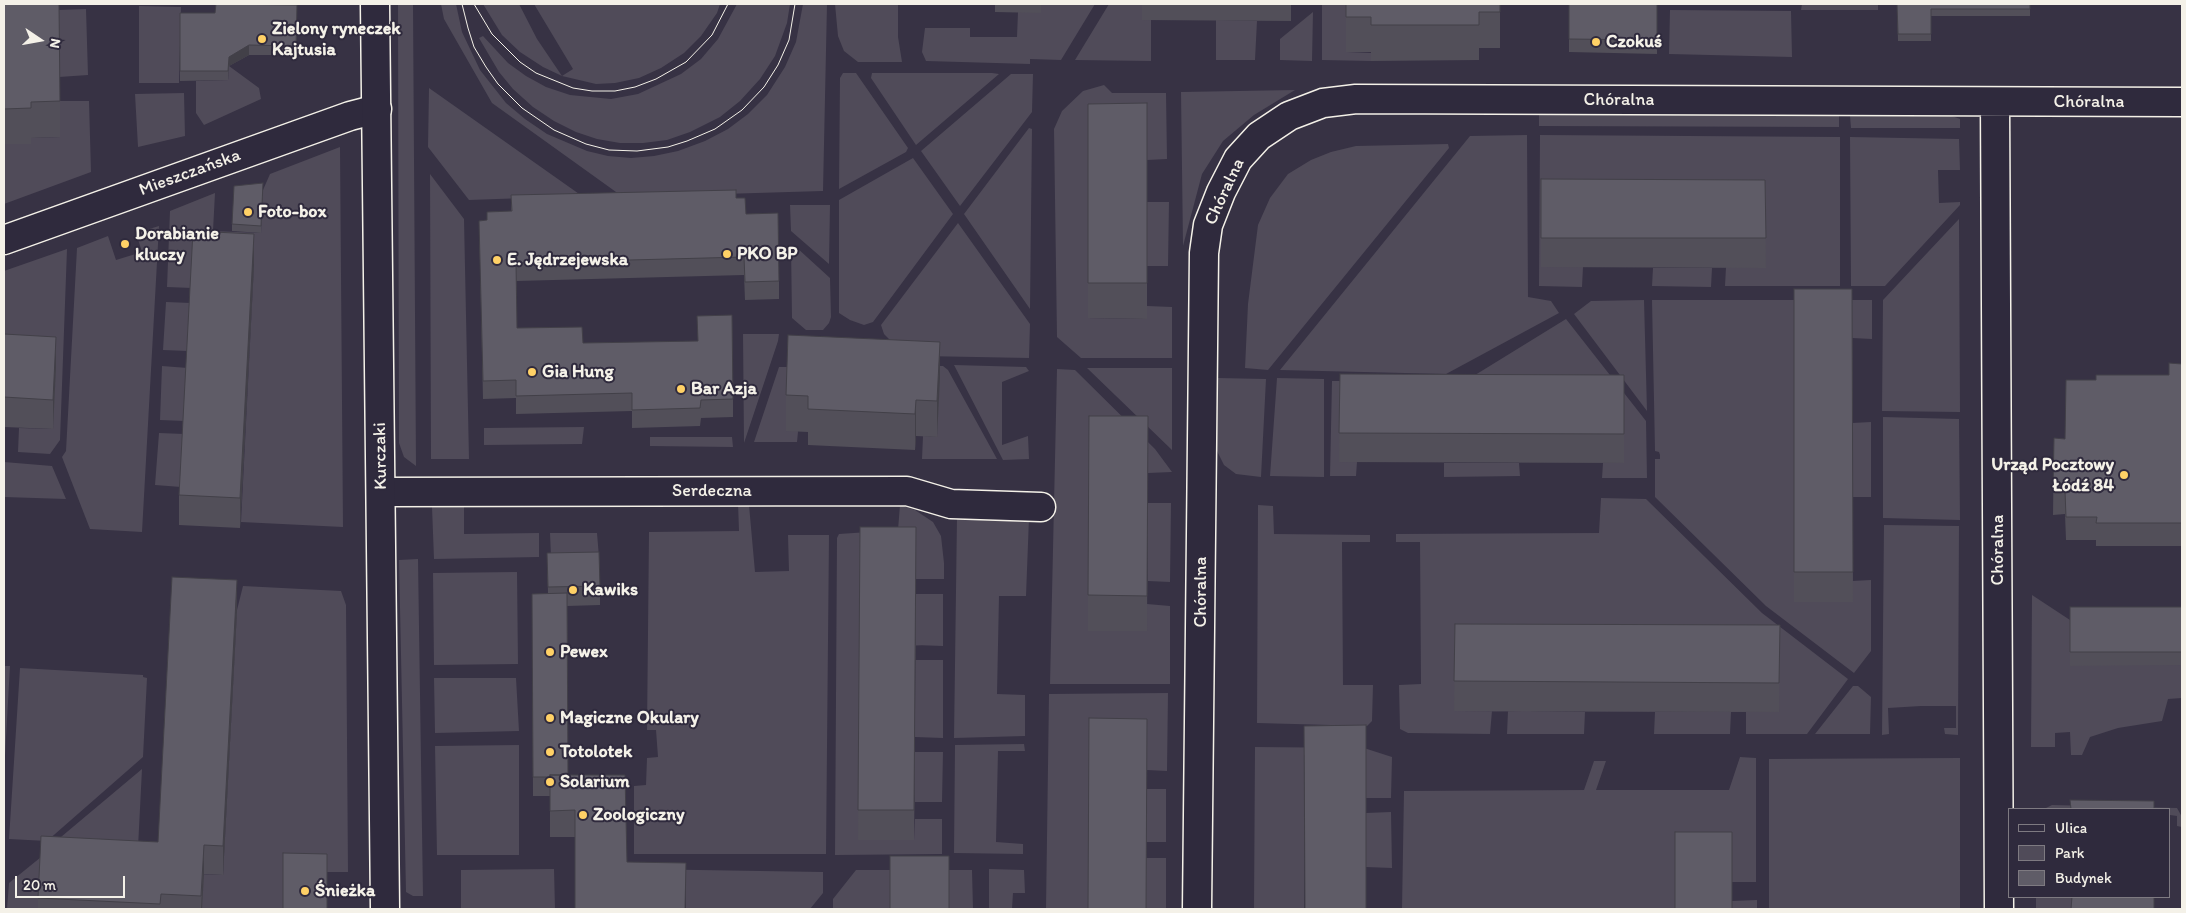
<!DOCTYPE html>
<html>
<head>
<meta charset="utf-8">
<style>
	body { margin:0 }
	#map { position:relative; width:2186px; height:913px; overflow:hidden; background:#373244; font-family:Itim,sans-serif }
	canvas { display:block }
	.frame { position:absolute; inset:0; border:5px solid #f4f1e8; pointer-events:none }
	.legend { position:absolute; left:2008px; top:808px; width:162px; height:90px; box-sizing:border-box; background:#2f2a3d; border:1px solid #7e7a81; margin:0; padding:6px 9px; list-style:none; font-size:15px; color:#f4f1e8 }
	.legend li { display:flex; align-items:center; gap:10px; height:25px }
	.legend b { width:25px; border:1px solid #7e7a81 }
	.north { position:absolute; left:15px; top:15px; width:50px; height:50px; -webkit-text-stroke:4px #2f2a3d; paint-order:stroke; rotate:102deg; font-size:14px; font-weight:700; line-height:20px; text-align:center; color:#f4f1e8 }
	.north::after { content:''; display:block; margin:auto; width:18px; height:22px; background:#f4f1e8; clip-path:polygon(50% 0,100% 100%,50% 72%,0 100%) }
	.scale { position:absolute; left:15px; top:876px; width:110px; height:22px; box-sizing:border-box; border:2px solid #f4f1e8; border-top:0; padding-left:6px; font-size:15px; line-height:18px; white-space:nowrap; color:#f4f1e8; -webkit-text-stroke:4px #2f2a3d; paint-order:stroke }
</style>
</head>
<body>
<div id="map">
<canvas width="2186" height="913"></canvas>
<div class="frame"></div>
<ul class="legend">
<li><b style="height:6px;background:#2f2a3d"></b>Ulica</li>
<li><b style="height:14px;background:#504b59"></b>Park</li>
<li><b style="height:14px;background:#5f5c67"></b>Budynek</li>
</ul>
<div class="north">N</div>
<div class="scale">20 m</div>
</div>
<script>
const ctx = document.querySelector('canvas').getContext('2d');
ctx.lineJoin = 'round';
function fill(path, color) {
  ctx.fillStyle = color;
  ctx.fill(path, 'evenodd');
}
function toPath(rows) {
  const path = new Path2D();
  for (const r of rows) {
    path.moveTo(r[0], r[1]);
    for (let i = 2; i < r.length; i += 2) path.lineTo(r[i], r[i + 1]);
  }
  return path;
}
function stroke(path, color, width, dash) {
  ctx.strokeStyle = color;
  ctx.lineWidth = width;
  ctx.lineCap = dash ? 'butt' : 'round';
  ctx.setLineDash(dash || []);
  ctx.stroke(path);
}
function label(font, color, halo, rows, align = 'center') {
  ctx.font = font + ' Itim,sans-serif';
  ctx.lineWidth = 4;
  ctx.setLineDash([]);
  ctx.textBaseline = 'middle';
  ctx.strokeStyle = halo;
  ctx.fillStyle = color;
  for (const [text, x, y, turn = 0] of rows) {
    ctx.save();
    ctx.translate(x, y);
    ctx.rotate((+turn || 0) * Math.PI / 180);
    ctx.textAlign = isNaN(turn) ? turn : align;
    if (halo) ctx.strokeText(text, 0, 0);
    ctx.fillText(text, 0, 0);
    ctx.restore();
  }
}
fill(toPath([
	[398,4,413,4,416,466,404,457,399,443],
	[441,4,456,4,462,32,480,70,506,103,525,119,547,134,587,151,608,156,631,158,654,156,678,151,705,141,728,129,748,114,767,95,785,67,796,42,803,4,827,4,823,191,623,197,492,103,444,19],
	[483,4,519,4,537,39,562,76,573,69,534,4,720,4,717,13,701,36,684,53,661,68,639,78,615,83,596,84,562,76,543,67,520,52,502,35],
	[737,4,790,4,787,23,775,56,760,79,740,101,720,117,690,132,667,140,643,143,620,143,597,139,576,132,554,121,533,107,513,89,499,72,479,38,483,36,508,63,526,76,546,87,570,95,611,99,638,94,681,74,701,59,718,39],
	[835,4,898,4,898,37,902,62,858,62,844,51,838,36],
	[1041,4,1095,4,1061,60,1030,59,1030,64,926,61,922,52,925,28,970,28,970,37,1017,37,1018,12],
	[1109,4,1142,4,1151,20,1151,61,1075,60],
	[1322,4,1346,4,1347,52,1371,53,1371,61,1322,60],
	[1802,4,1878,4,1878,10,1801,10],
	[139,6,181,7,179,83,139,83],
	[86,9,88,75,59,77,58,10],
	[1670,10,1791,11,1792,57,1669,54],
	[1313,12,1312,61,1280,60,1280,39],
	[1216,20,1257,21,1255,60,1216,60],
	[229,66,259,88,261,99,204,125,196,113,196,81,228,80],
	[843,73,856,73,908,148,906,152,839,189,840,78],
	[872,73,992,73,999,74,916,145,871,78],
	[1011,74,1033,74,1032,112,960,206,921,151],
	[1104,85,1112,93,1166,93,1167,159,1147,160,1088,140,1088,318,1147,319,1147,306,1172,307,1172,358,1081,358,1057,337,1054,129,1062,111,1083,91],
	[429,88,582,196,469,200,428,147],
	[1295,90,1254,115,1223,141,1202,174,1183,246,1181,92],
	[184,93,185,136,138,147,135,94],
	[60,101,89,101,91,172,4,204,4,144,30,144,31,138,60,137],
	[1839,114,1839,127,1539,126,1539,115],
	[1850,116,1952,116,1960,119,1960,128,1851,128],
	[1029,128,1032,129,1030,309,964,214],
	[1527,135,1528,297,1551,301,1559,313,1446,374,1280,370,1470,136],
	[1540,135,1840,137,1840,286,1725,286,1726,267,1541,209,1541,267,1583,267,1582,287,1539,286],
	[1850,137,1959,139,1960,170,1938,170,1939,203,1960,202,1960,205,1885,286,1851,286],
	[1448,144,1449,148,1268,370,1245,368,1248,304,1258,225,1270,198,1288,174,1311,160,1331,152,1356,146],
	[340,147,343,527,241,522,254,264,192,288,167,287,170,211,215,193,213,231,261,233,263,190,270,174],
	[913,158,953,214,873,322,864,325,850,320,839,313,839,200],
	[430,174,464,219,469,459,431,459],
	[1147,202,1169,202,1168,266,1147,266],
	[790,205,830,205,829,264,791,231],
	[1959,219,1960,412,1882,411,1883,300],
	[958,223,1030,324,1029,358,922,356,894,344,884,334,881,325],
	[159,226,142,532,90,529,62,457,66,451,77,248,108,236,116,260,142,252,136,233],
	[791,247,796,247,830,278,831,317,829,323,823,330,806,330,792,318],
	[67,249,60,440,50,454,18,452,19,428,53,429,4,364,4,271],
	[1653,268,1712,268,1711,287,1652,286],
	[1644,300,1647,411,1574,314,1591,301],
	[1652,300,1872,300,1872,339,1852,338,1794,319,1794,601,1852,581,1871,580,1871,651,1854,673,1766,606,1655,497,1655,459,1660,459,1660,455,1659,452,1655,451],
	[166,302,191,303,188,351,163,350],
	[1566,319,1646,421,1647,478,1602,478,1603,463,1624,463,1467,380],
	[743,334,779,334,778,341,744,443],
	[887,365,943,366,948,370,997,459,922,459,923,436,937,437],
	[954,365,1026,367,1029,371,1002,382,1002,445,1028,436,1029,459,1003,460],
	[162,366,188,368,185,421,160,420],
	[779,367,790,367,798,432,797,442,754,442],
	[1087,368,1172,368,1172,450],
	[1057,369,1075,370,1155,449,1172,472,1148,473,1148,452,1088,631,1147,631,1147,604,1170,606,1170,684,1050,684],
	[1218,378,1266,379,1261,477,1236,474,1224,465,1216,449],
	[1277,378,1324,379,1324,477,1270,476],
	[1332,381,1429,381,1357,462,1356,476,1330,476],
	[1883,417,1959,419,1960,520,1883,518],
	[1871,422,1871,497,1853,497,1852,423],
	[584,427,582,444,484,445,484,428],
	[159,433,184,434,181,487,155,485],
	[650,437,732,437,733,447,650,446],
	[4,462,52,466,66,499,4,497],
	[1444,463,1519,463,1520,476,1444,477],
	[1601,498,1646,499,1762,613,1848,679,1807,734,1746,734,1746,712,1779,712,1454,711,1492,711,1490,734,1408,733,1400,729,1399,685,1421,684,1420,542,1396,542,1396,534,1599,533],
	[738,503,749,505,755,572,789,571,788,535,829,535,826,854,634,854,634,786,646,785,647,758,658,757,656,730,647,730,649,532,739,531],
	[1148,503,1171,503,1170,582,1148,581],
	[900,505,915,510,933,522,941,536,944,563,944,579,916,579,914,840,915,819,942,819,942,854,835,855,837,538,839,534,898,530],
	[1258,505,1273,506,1274,534,1370,535,1370,542,1342,542,1343,685,1373,685,1372,721,1367,726,1257,723],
	[464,506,464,534,539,533,539,557,434,559,432,507],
	[957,516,1029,518,1026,596,999,596,997,694,1025,695,1025,736,954,738],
	[1884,525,1959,526,1958,735,1945,734,1944,728,1956,728,1956,706,1921,706,1888,708,1889,734,1882,735],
	[550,533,597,533,599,557,551,557],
	[418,559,423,896,413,896,406,892,399,560],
	[517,572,518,664,434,665,433,573],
	[243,586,341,591,346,605,348,872,283,872,283,909,202,909,197,874,223,875,237,610],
	[916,594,943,594,943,646,915,645],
	[2032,595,2070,620,2182,665,2182,698,2168,699,2162,721,2118,728,2090,737,2082,755,2071,755,2070,732,2055,733,2055,747,2031,747],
	[915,660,943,660,943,738,915,737],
	[4,666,10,666,4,774],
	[20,668,143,675,143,677,147,678,143,757,47,841,9,839],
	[434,678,516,678,519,731,435,733],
	[1853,686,1858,686,1871,697,1870,734,1815,734],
	[1168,693,1167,771,1147,770,1088,909,1046,909,1049,694],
	[1508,711,1585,712,1584,734,1507,734],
	[1655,712,1731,712,1730,734,1654,734],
	[1024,744,1025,751,998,751,996,842,1023,844,1023,854,954,853,955,745],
	[519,745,519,855,437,855,435,746],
	[1255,747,1364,748,1392,757,1391,798,1366,798,1365,755,1304,755,1304,909,1254,909],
	[915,752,943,752,942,802,915,802],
	[1740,757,1756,758,1756,882,1732,882,1675,862,1675,909,1402,909,1404,791,1584,790,1594,761,1606,761,1596,790,1729,790],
	[1960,758,1960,909,1769,909,1769,759],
	[142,769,138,848,55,842],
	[1147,789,1166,789,1166,842,1146,842],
	[2052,805,2177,808,2182,817,2182,827,2177,826,2177,816,2170,815,2170,809,2044,809],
	[1391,812,1392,868,1366,867,1366,813],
	[46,853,39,909,7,909,9,883],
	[1146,858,1166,858,1166,909,1146,909],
	[554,869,555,909,461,909,461,870],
	[637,869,823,872,823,893,810,909,686,909,686,889],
	[989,869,1024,870,1025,893,1013,893,1012,909,989,909],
	[856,870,972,870,973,909,949,909,949,886,890,886,890,909,833,909,833,899],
	[2036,897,2072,897,2071,909,2036,909],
	[1757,900,1757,909,1732,909,1732,901]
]), '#504b59');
const minor = toPath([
	[1995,102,1999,909],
	[4,240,350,116,377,109],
	[381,492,907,491,951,504,1041,507],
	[1197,909,1204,253,1208,225,1221,192,1238,159,1259,136,1289,116,1323,103,1356,99,2182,102]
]);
const tertiary = toPath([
	[375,4,385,909]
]);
stroke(minor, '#f4f1e8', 31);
stroke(tertiary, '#f4f1e8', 31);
stroke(minor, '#2f2a3d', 28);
stroke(tertiary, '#2f2a3d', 28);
stroke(toPath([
	[462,4,468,28,474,47,486,67,498,84,522,108,554,130,586,144,609,150,637,151,668,147,687,141,715,129,742,110,764,87,778,65,789,40,795,4],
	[474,4,492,34,520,62,536,73,573,88,592,91,615,91,635,87,656,79,686,62,712,35,728,4]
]), '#f4f1e8', 1);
fill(toPath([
	[4,4,60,101,60,137,31,138,31,144,4,144],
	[274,4,297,5,296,55,249,55,229,66,228,80,180,81,180,13,215,13],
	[995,4,1041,4,1041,13,995,12],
	[1142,4,1291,4,1291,21,1142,20],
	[1346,4,1500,4,1500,48,1479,48,1479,60,1371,61,1371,52,1346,52],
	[1569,4,1657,4,1657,54,1569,52],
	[1897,4,2030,4,2030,16,1931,16,1931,41,1898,41],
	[1147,103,1147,319,1088,318,1088,104],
	[1541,179,1765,180,1766,268,1541,267],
	[263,190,261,233,232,231,232,224],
	[511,195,736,198,746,214,779,281,779,299,745,300,744,275,516,281,517,328,583,343,733,399,733,417,701,418,700,426,632,428,632,411,516,414,516,398,483,399,479,221,487,220,487,212,511,211],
	[254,264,240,528,179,525,179,495],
	[1794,289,1852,289,1853,602,1794,602],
	[4,334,56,367,53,429,4,427],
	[2182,364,2182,546,2096,546,2096,540,2066,540,2065,514,2053,515,2054,438,2065,439,2096,380,2169,375],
	[1340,374,1624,375,1624,463,1339,462],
	[940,378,937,437,916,436,915,450,808,445,808,432,786,431,786,395],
	[1148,416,1147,631,1088,631,1088,595],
	[860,527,916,527,914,840,858,840],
	[547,553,600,586,600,605,567,606,568,775,627,862,686,909,575,837,550,837,550,796,533,796,532,594,548,594],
	[2070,607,2182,607,2182,665,2070,666],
	[237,610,223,875,204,874,202,909,38,909,38,898,158,842],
	[1455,624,1780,625,1779,712,1454,711]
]), '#524f59');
fill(toPath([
	[249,45,249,55,229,66,228,80,229,57],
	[254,234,254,264,240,528,240,498],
	[56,337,56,367,53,429,53,400],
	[940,342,940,378,937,437,937,401],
	[916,400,916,436,915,450,915,414],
	[237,580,237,610,223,875,223,846],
	[204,845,204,874,202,909,201,909]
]), '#424048');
const building = toPath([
	[4,4,59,4,60,101,31,102,31,108,4,109,4,4],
	[216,4,297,5,296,46,249,45,229,57,228,71,180,71,180,13,215,13,216,4],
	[1346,4,1500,4,1500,12,1479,12,1479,25,1371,25,1371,17,1346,17,1346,4],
	[1569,4,1657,4,1657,40,1569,39,1569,4],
	[1897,4,2030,4,2030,9,1931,9,1931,34,1898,34,1897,4],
	[1147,103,1147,283,1088,283,1088,104,1147,103],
	[1541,179,1765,180,1766,238,1541,238,1541,179],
	[263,183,261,226,232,224,234,186,263,183],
	[736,190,736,198,745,198,746,214,778,213,779,281,745,282,744,257,516,263,517,328,582,327,583,343,698,341,697,316,732,315,733,399,701,400,700,408,632,410,632,393,516,396,516,380,483,381,479,221,487,220,487,212,512,211,511,195,736,190],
	[193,231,254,234,240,498,179,495,193,231],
	[1794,289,1852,289,1853,572,1794,572,1794,289],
	[4,334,56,337,53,400,4,397,4,334],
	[788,335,940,342,937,401,916,400,915,414,808,409,808,396,786,395,788,335],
	[2169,363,2182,364,2182,523,2096,523,2097,517,2066,517,2065,491,2053,492,2054,438,2065,439,2066,380,2096,380,2096,375,2169,375,2169,363],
	[1340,374,1624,375,1624,434,1339,433,1340,374],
	[1089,416,1148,416,1147,596,1088,595,1089,416],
	[860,527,916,527,914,810,858,810,860,527],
	[599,552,600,586,548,587,547,553,599,552],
	[172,577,237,580,223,846,204,845,201,896,161,894,160,904,38,898,41,836,158,842,172,577],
	[567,593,568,775,550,775,550,777,533,777,532,594,567,593],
	[2070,607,2182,607,2182,652,2070,652,2070,607],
	[1455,624,1780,625,1779,683,1454,681,1455,624],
	[1089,718,1147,719,1146,909,1088,909,1089,718],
	[1366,725,1366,909,1305,909,1304,726,1366,725],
	[550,775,625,775,627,862,686,863,685,909,575,909,575,810,550,811,550,775],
	[2070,800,2154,801,2154,809,2071,809,2070,800],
	[1675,832,1732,832,1732,909,1675,909,1675,832],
	[283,853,327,854,327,909,283,909,283,853],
	[890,856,949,856,949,909,890,909,890,856],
	[2072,897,2154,897,2154,909,2071,909,2072,897]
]);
fill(building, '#5f5c67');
stroke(building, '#424048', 1);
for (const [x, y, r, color] of [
	[262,39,5,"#ffd166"],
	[1596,42,5,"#ffd166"],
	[248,212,5,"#ffd166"],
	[125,244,5,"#ffd166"],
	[727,254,5,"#ffd166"],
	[497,260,5,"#ffd166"],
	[532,372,5,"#ffd166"],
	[681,389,5,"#ffd166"],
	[2124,475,5,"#ffd166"],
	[573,590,5,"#ffd166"],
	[550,652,5,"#ffd166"],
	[550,718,5,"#ffd166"],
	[550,752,5,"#ffd166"],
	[550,782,5,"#ffd166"],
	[583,815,5,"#ffd166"],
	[305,891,5,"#ffd166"]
]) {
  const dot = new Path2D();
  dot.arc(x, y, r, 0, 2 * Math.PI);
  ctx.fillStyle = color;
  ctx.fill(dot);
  stroke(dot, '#2f2a3d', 2);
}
label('bold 18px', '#f4f1e8', '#2f2a3d', [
	["Zielony ryneczek",272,29],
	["Kajtusia",272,50],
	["Czokuś",1606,42],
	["Foto-box",258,212],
	["Dorabianie",135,234],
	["kluczy",135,255],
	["PKO BP",737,254],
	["E. Jędrzejewska",507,260],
	["Gia Hung",542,372],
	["Bar Azja",691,389],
	["Urząd Pocztowy",2114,465,"right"],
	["Łódź 84",2114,486,"right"],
	["Kawiks",583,590],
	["Pewex",560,652],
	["Magiczne Okulary",560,718],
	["Totolotek",560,752],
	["Solarium",560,782],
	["Zoologiczny",593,815],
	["Śnieżka",315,891]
], 'left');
label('18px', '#f4f1e8', '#2f2a3d', [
	["Chóralna",1619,100],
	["Chóralna",2089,102],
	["Mieszczańska",190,173,-20],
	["Chóralna",1225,192,-65],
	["Kurczaki",381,456,-91],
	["Serdeczna",712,491],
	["Chóralna",1998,550,-90],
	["Chóralna",1201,592,-90]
]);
</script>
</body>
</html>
